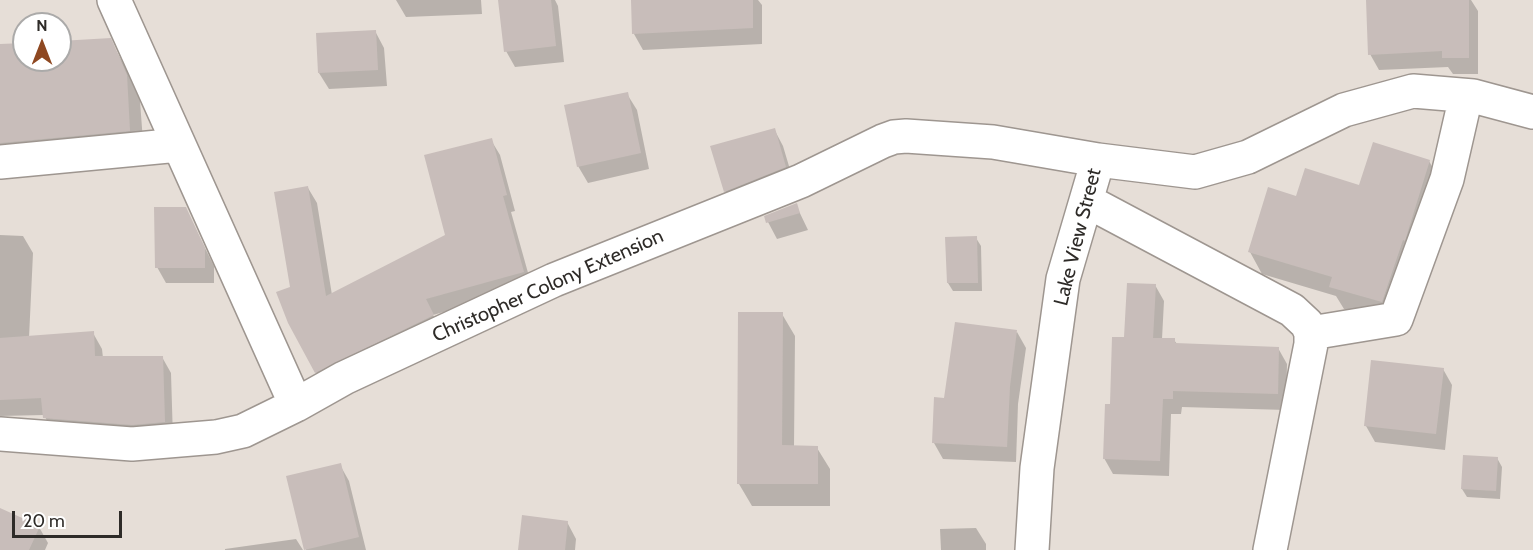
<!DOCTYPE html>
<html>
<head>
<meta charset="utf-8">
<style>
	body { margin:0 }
	#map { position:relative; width:1533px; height:550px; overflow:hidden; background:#e6ded7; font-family:Cabin,sans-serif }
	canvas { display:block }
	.north { position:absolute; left:12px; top:12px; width:60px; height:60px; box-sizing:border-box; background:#fff; border:2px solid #abaaa9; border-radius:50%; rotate:0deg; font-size:16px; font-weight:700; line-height:24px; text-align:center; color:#2e2b28 }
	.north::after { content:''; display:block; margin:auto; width:21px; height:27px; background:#8e4821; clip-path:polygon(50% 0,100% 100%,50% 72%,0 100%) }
	.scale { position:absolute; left:12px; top:511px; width:110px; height:27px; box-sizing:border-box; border:3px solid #2e2b28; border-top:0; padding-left:8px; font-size:18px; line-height:21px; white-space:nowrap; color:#2e2b28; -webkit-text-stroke:4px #fff; paint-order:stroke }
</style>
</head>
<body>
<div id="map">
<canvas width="1533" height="550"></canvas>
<div class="north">N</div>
<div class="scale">20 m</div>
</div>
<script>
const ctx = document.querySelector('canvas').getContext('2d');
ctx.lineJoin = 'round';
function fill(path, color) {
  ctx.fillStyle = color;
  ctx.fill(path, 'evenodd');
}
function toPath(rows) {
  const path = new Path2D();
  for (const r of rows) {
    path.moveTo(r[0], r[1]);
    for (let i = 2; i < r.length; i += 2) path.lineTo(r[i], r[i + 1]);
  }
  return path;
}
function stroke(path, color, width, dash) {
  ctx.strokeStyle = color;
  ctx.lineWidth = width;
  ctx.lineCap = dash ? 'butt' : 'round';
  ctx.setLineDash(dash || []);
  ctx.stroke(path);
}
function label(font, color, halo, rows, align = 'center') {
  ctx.font = font + ' Cabin,sans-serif';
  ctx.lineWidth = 4.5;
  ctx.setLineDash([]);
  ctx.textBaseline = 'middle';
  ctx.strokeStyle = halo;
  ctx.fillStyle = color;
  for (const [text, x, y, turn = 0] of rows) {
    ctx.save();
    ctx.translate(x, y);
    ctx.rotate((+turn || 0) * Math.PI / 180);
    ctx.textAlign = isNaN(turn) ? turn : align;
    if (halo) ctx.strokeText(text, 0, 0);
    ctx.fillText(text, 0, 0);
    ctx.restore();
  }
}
fill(toPath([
	[396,0,481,0,482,14,406,17],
	[500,0,555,0,558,6,564,62,515,67,506,51],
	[632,0,758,0,762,5,762,44,643,50,634,34],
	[1367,0,1471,0,1478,11,1478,74,1453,74,1448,67,1379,70,1370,54],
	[375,31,384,48,387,86,329,89,319,73],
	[110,40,124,65,140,101,144,155,0,175,0,46,24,45,24,60,60,60,60,43],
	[627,94,637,110,649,169,588,183,578,166],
	[774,129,783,146,794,183,734,207,725,191],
	[491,140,500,155,515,211,511,212,532,287,433,315,442,331,325,388,316,372,291,288,308,188,317,203,332,295,447,236],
	[1429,161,1441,183,1394,323,1344,309,1336,296,1262,274,1250,252,1297,198,1360,187],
	[796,205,808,230,777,239,768,222],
	[185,208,214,266,214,283,166,283,157,267],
	[0,235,23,236,33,253,29,338,93,333,102,349,103,358,162,357,171,373,173,439,54,434,44,415,0,416],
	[976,238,981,246,982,291,953,291,948,283],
	[1155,285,1164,301,1162,339,1174,340,1177,344,1278,348,1287,364,1286,410,1182,407,1181,414,1171,414,1169,476,1113,474,1104,458,1112,406,1125,339],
	[782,314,795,336,794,447,817,448,830,469,830,506,752,506,739,484],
	[1017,332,1026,348,1018,404,1016,462,943,459,934,443,946,399],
	[1443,369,1452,385,1445,450,1375,442,1366,426],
	[1497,458,1502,467,1500,499,1467,497,1462,489],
	[340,465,349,481,366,550,306,550,288,477],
	[0,509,39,527,48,543,45,550,0,550],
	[567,522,576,539,575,550,519,550],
	[976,528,986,544,986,550,941,550,940,529],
	[296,539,303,550,225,550,225,549]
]), '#0003');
fill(toPath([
	[498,0,551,0,556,46,504,52],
	[631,0,753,0,753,28,632,34],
	[1366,0,1469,0,1469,58,1442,58,1442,51,1368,55],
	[376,30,378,70,318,73,316,33],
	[111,38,127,75,130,131,0,143,0,44,24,43,24,60,60,60,60,41],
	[628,92,641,153,577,167,564,105],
	[775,128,786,167,724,192,710,146],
	[492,138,507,195,503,196,524,272,426,299,434,315,315,373,288,323,276,292,290,287,274,192,308,186,326,296,445,235,424,155],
	[1373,142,1430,160,1408,231,1405,241,1403,240,1382,302,1329,287,1332,277,1248,252,1268,187,1296,196,1305,168,1359,185],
	[797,203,800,213,766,223,764,216],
	[154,207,186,207,205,248,205,268,155,268],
	[977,236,978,283,947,283,945,237],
	[1127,283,1156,284,1153,338,1175,338,1175,343,1279,347,1278,394,1173,391,1173,399,1163,399,1160,461,1103,459,1105,404,1110,404,1112,337,1124,337],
	[738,312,783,312,782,445,818,446,818,484,737,484],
	[955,322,1017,330,1010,386,1007,447,932,443,934,397,944,398],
	[94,331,95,356,163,356,165,422,132,425,43,418,41,398,0,400,0,338],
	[1371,360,1444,368,1436,434,1364,426],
	[1463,455,1498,457,1496,491,1461,489],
	[341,463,359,537,304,550,286,476],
	[0,508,40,526,29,550,0,550],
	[522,515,568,521,565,550,518,550]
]), '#c8bdba');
const minor = toPath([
	[114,0,296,405],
	[0,162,179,145],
	[1087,201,1292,310,1307,324,1311,333,1311,344,1270,550],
	[1311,333,1396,319,1447,179,1466,96],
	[0,434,132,444,216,437,243,431,296,405,344,378,554,280,801,181,883,141,894,137,906,136,993,142,1098,160],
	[1032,550,1037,468,1063,279,1098,160,1195,172,1248,157,1344,110,1413,91,1473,96,1533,112]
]);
stroke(minor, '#9e9690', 36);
stroke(minor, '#fff', 33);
label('20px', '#2e2b28', '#fff', [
	["Lake View Street",1078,237,-76],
	["Christopher Colony Extension",548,286,-24]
]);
</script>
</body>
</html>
